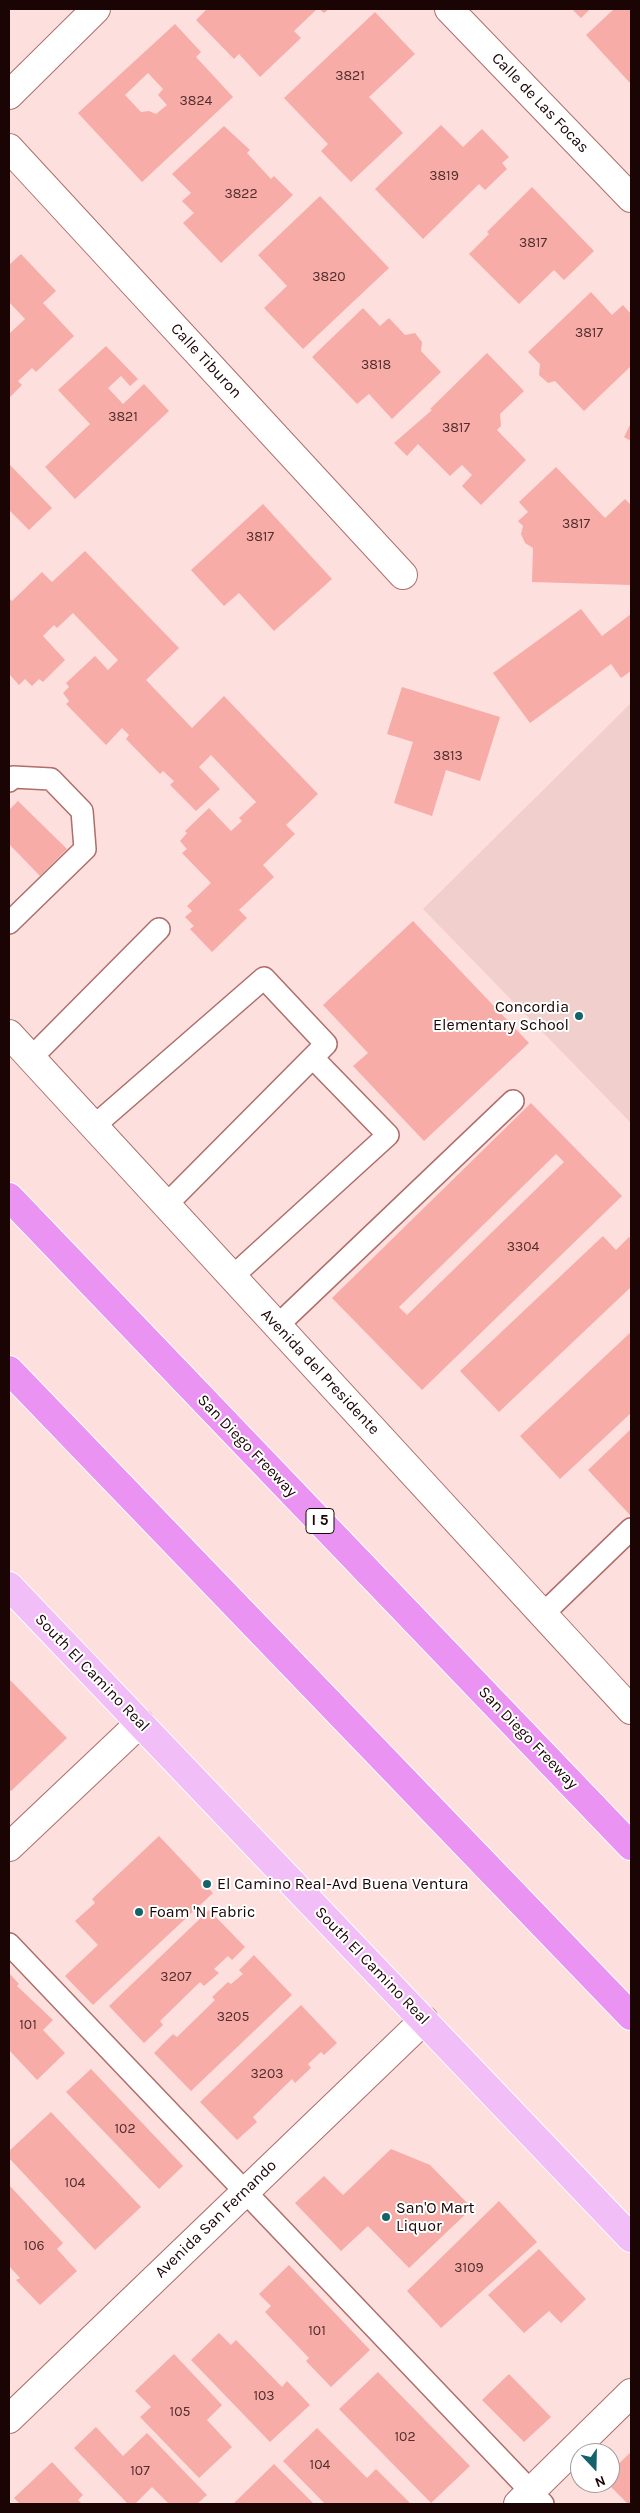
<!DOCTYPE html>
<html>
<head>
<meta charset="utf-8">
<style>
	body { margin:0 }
	#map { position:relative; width:640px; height:2513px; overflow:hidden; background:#fddfdd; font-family:Karla,sans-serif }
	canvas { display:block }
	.frame { position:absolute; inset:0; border:10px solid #1a0404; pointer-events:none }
	.north { position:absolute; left:570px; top:2443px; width:50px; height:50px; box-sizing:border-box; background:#fff; border:1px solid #a39b9b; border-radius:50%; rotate:159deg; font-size:14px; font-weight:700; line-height:20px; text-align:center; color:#1a0404 }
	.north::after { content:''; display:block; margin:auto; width:18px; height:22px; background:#14636a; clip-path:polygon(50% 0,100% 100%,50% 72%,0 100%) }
</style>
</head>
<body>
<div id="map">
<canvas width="640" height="2513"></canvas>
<div class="frame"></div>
<div class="north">N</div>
</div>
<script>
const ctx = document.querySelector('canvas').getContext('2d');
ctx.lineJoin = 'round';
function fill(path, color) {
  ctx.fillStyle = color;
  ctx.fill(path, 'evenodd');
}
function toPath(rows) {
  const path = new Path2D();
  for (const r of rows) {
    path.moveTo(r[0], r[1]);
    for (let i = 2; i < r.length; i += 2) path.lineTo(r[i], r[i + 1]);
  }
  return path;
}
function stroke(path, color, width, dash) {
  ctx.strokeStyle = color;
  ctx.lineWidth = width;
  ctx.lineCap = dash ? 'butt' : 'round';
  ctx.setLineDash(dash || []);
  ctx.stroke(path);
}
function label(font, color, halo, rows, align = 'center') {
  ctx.font = font + ' Karla,sans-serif';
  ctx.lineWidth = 4;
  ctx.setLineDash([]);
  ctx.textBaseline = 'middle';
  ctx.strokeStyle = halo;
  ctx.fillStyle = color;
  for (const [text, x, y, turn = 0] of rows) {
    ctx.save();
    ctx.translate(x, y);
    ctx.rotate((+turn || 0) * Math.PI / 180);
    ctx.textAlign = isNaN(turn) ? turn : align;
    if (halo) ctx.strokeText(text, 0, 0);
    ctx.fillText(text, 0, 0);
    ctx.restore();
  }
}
fill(toPath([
	[631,703,631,1123,423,909]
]), '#f0cfcd');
fill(toPath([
	[207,9,317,9,294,31,301,38,260,77,239,54,234,59,196,20],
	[319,9,329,9,324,13],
	[572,9,590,9,581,18],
	[614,9,631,9,631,84,586,35],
	[375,12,415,54,369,97,403,133,351,182,321,151,328,144,284,98],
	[175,24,201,52,196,57,233,97,142,182,78,113],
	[148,73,163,89,158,95,167,105,156,114,149,111,141,112,125,95],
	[441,125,463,147,482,129,509,157,502,163,507,169,485,190,479,184,423,239,375,189],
	[224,126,250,150,247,153,271,179,274,176,293,195,221,263,183,223,194,213,182,201,191,193,172,174],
	[532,187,594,251,564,280,554,270,519,304,469,254,489,234,487,232],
	[320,196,389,268,303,349,264,308,287,286,258,255],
	[21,254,56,291,43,303,74,336,36,372,32,368,18,381,22,385,9,398,9,334,25,319,9,302,9,265],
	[591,292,612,315,623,305,631,314,631,366,584,411,555,381,548,383,539,375,540,364,528,352],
	[363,308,380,326,389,318,405,335,415,333,422,342,421,351,441,372,392,419,369,394,357,404,312,357],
	[106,346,138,379,130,386,121,376,108,388,123,404,144,384,169,411,75,499,45,467,90,424,58,390],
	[487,353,524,391,500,414,501,426,497,430,526,460,481,505,462,486,472,475,462,465,450,476,418,444,407,456,394,443,432,410,430,409],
	[631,423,631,441,624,437],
	[9,464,52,508,29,530,9,510],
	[556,467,605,518,625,499,631,505,631,585,532,582,533,548,525,543,521,534,523,526,518,521,528,512,519,502],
	[263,504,332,579,274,631,239,593,224,606,191,570],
	[85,551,179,648,146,680,192,728,224,696,318,794,286,825,295,834,263,865,274,877,239,910,247,918,212,952,190,929,194,926,185,917,192,911,187,906,211,883,182,853,187,849,180,841,187,833,185,831,209,808,231,831,242,821,239,818,256,802,211,755,199,767,220,789,196,811,170,785,174,781,163,771,160,774,126,739,129,735,122,728,106,745,66,704,69,701,63,693,69,687,66,683,95,656,108,670,118,660,73,613,57,628,54,625,43,636,65,660,43,682,39,679,32,686,25,679,19,685,9,674,9,598,12,601,42,572,52,582],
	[581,609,602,636,631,614,631,671,621,678,611,664,530,723,493,673],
	[402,687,500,717,480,781,446,770,432,816,394,803,413,742,387,734],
	[18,801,67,849,40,876,9,844,9,810],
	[413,921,529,1043,424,1141,353,1066,368,1053,323,1005],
	[531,1103,622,1196,422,1390,332,1298],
	[556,1154,564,1162,407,1315,399,1307],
	[603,1236,616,1250,629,1237,631,1239,631,1287,499,1412,460,1371],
	[631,1332,631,1413,560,1479,520,1436],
	[631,1429,631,1514,630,1515,588,1470],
	[9,1679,67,1738,11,1791,9,1789],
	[159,1836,213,1893,93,2005,65,1976,98,1945,75,1921,95,1903,92,1899],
	[209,1910,245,1947,232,1960,228,1956,214,1969,219,1973,204,1986,200,1982,160,2021,163,2025,144,2043,109,2006],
	[254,1955,292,1995,191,2091,154,2053,173,2034,177,2037,215,2000,212,1997,228,1982,231,1984,243,1974,239,1970],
	[9,1973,19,1984,17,1986,53,2020,43,2030,65,2053,37,2080,9,2050],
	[301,2005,337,2043,324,2055,321,2052,308,2064,311,2068,295,2083,292,2079,253,2117,257,2122,237,2140,200,2102],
	[91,2069,183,2166,159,2189,66,2092],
	[51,2112,141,2207,95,2250,9,2158,9,2151],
	[391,2149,430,2165,472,2208,409,2268,368,2226,341,2251,295,2203,324,2176,343,2195],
	[9,2185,63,2243,57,2249,77,2271,40,2305,16,2280,20,2278,9,2266],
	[499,2201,537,2242,441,2328,407,2291],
	[539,2249,586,2299,561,2323,549,2311,524,2333,488,2295],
	[289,2265,370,2350,331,2387,306,2361,309,2358,265,2312,271,2306,259,2294],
	[219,2333,231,2345,236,2340,282,2387,287,2381,310,2405,270,2442,191,2360],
	[174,2354,222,2405,207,2420,232,2447,199,2478,140,2417,151,2407,135,2391],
	[378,2372,470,2466,431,2503,339,2409],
	[509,2374,551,2417,524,2442,482,2400],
	[96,2427,123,2456,147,2433,207,2495,197,2504,169,2504,152,2487,135,2504,128,2504,74,2448],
	[317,2428,367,2478,376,2469,411,2504,325,2504,283,2461],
	[631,2452,631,2504,628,2504,607,2483,610,2483,610,2472],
	[52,2462,83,2495,78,2500,82,2504,20,2504,14,2498],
	[274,2464,314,2504,233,2504]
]), '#f7aca7');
const service = toPath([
	[9,781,13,777,51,779,82,811,85,849,9,923],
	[31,1058,159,929],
	[94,1126,264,978,326,1044,166,1205],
	[232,1277,388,1135,313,1058],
	[277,1326,513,1101],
	[543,1614,631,1529],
	[9,1944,543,2504]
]);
const minor = toPath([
	[449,9,631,198],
	[9,95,96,9],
	[9,148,403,575],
	[9,1847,140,1723],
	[9,2419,424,2020],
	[518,2504,631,2393]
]);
const tertiary = toPath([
	[9,1034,631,1710]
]);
const primary = toPath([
	[9,1586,631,2238]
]);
const motorway = toPath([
	[9,1197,631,1846],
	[9,1370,631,2016]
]);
stroke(service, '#ae6e6a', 24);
stroke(minor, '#ae6e6a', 30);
stroke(tertiary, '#ae6e6a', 30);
stroke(primary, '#fff', 30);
stroke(motorway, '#fff', 30);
stroke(service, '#fff', 21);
stroke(minor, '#fff', 28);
stroke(tertiary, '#fff', 28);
stroke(primary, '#f2bef7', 28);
stroke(motorway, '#ea93f2', 28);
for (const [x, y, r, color] of [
	[579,1016,5,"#14636a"],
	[207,1884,5,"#14636a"],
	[139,1912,5,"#14636a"],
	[386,2217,5,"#14636a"]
]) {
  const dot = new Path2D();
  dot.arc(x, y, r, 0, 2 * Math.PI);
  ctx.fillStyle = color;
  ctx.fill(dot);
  stroke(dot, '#fff', 2);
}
label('14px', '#512e2d', null, [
	["3821",350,76],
	["3824",196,101],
	["3819",444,176],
	["3822",241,194],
	["3817",533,243],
	["3820",329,277],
	["3817",589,333],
	["3818",376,365],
	["3821",123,417],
	["3817",456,428],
	["3817",576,524],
	["3817",260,537],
	["3813",448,756],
	["3304",523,1247],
	["3207",176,1977],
	["3205",233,2017],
	["101",28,2025],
	["3203",267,2074],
	["102",125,2129],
	["104",75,2183],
	["106",34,2246],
	["3109",469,2268],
	["101",317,2331],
	["103",264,2396],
	["105",180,2412],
	["102",405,2437],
	["104",320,2465],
	["107",140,2471]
]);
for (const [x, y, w] of [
	[320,1521,28]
]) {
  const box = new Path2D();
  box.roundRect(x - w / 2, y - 12.5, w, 25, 4);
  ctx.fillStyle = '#fff';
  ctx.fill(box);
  stroke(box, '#1a0404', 1);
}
label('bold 15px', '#1a0404', null, [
	["I 5",320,1521]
]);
label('16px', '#1a0404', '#fff', [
	["Calle de Las Focas",540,103,46],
	["Calle Tiburon",206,361,47],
	["Avenida del Presidente",320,1372,47],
	["San Diego Freeway",247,1446,46],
	["South El Camino Real",92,1673,46],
	["San Diego Freeway",528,1738,46],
	["South El Camino Real",372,1966,46],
	["Avenida San Fernando",216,2219,-44]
]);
label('16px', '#1a0404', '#fff', [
	["Concordia",569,1007,"right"],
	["Elementary School",569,1025,"right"],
	["El Camino Real-Avd Buena Ventura",217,1884],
	["Foam 'N Fabric",149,1912],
	["San'O Mart",396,2208],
	["Liquor",396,2226]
], 'left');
</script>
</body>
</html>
